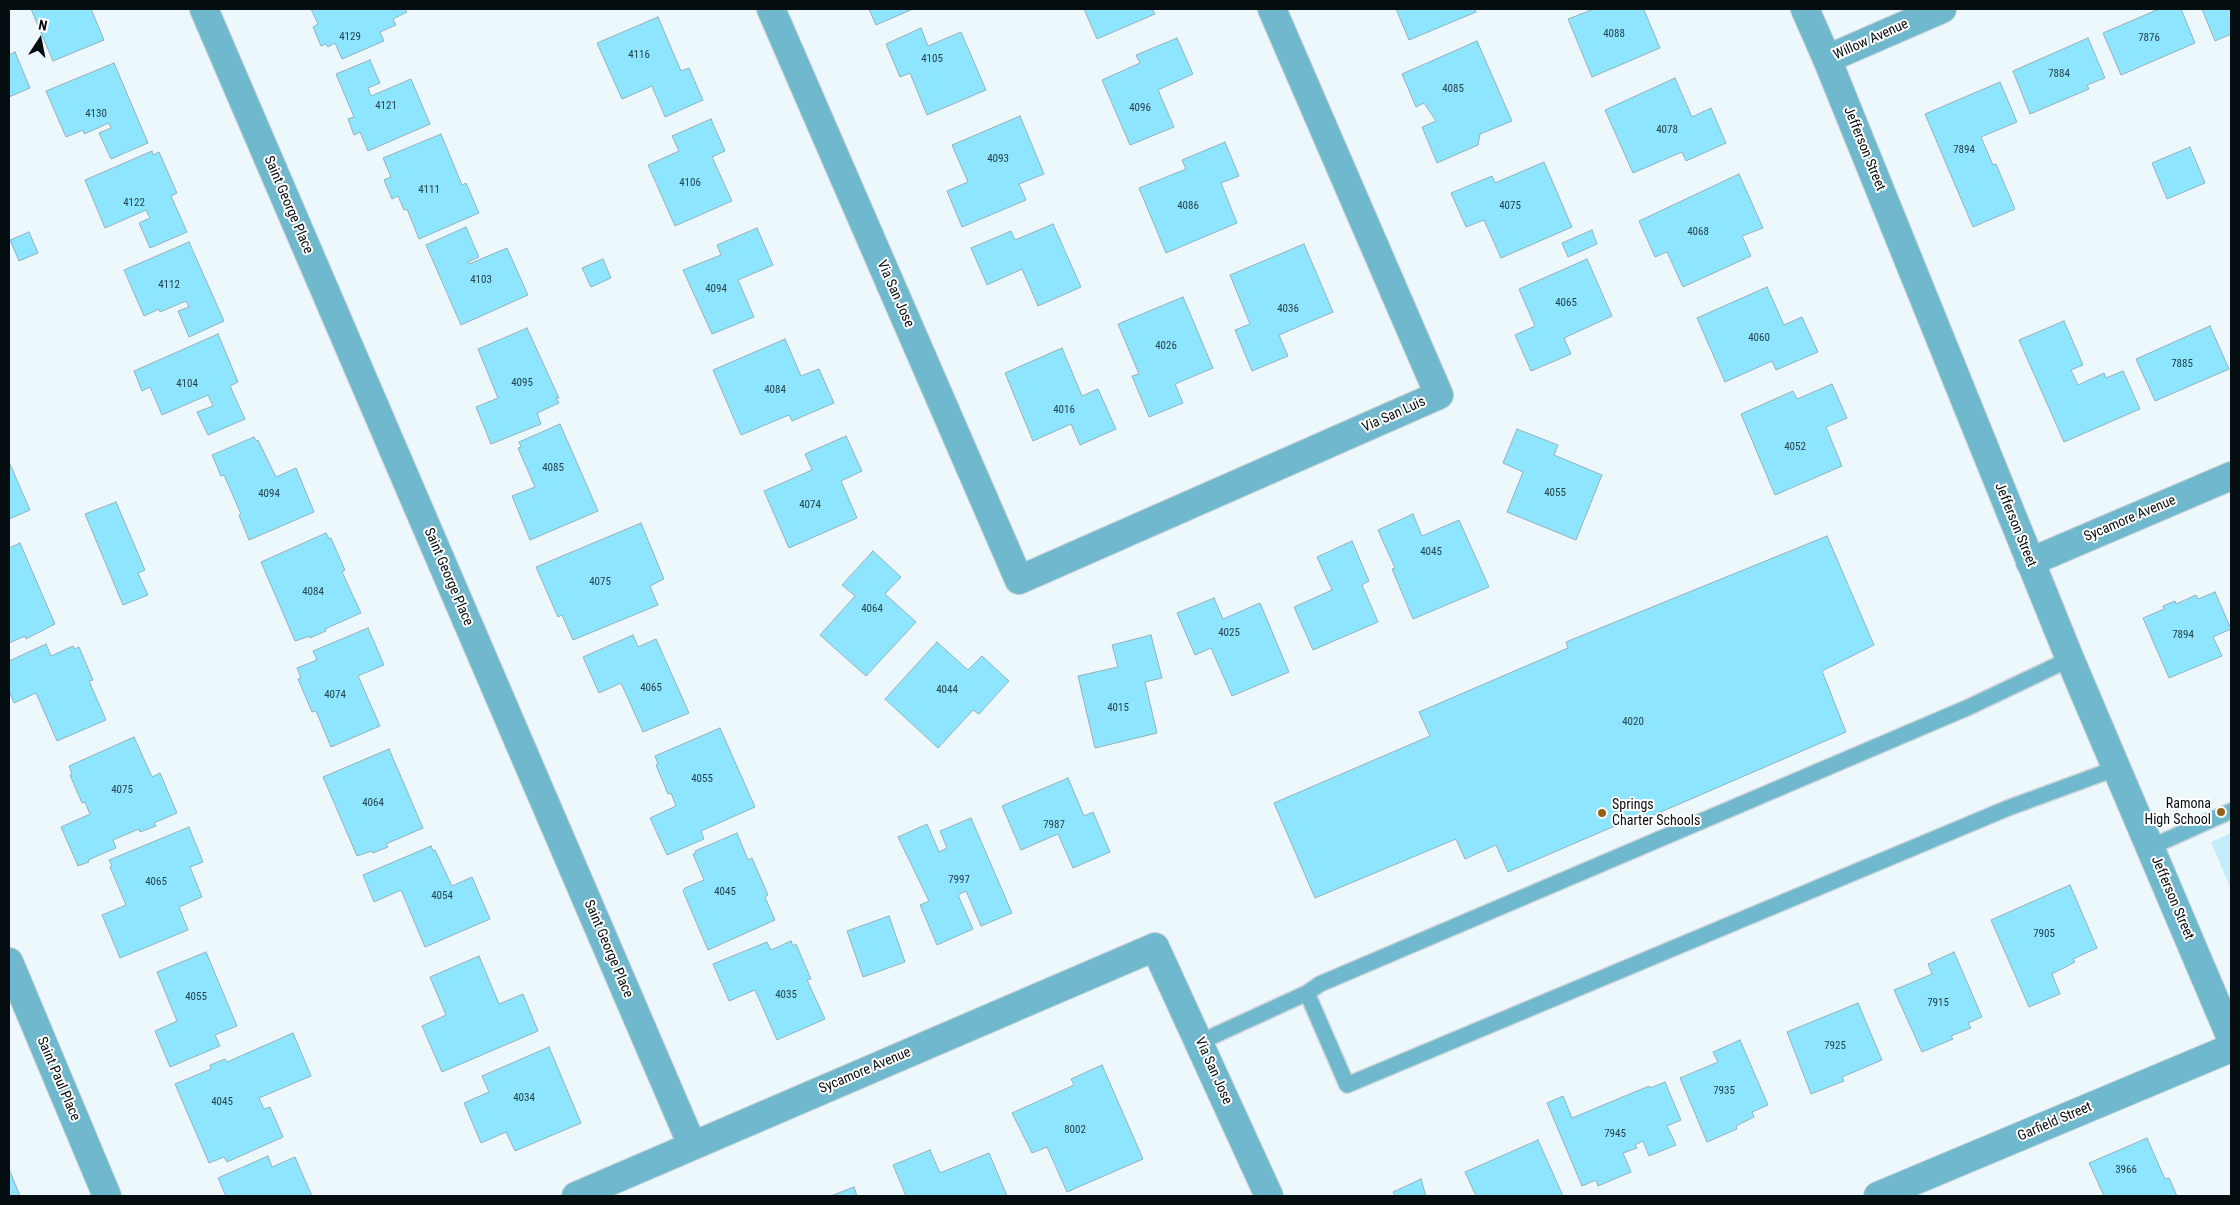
<!DOCTYPE html>
<html>
<head>
<meta charset="utf-8">
<style>
	body { margin:0 }
	#map { position:relative; width:2240px; height:1205px; overflow:hidden; background:#ecf8fc; font-family:"Roboto Condensed",sans-serif }
	canvas { display:block }
	.frame { position:absolute; inset:0; border:10px solid #040d10; pointer-events:none }
	.north { position:absolute; left:15px; top:15px; width:50px; height:50px; -webkit-text-stroke:4px #fff; paint-order:stroke; rotate:11deg; font-size:14px; font-weight:700; line-height:20px; text-align:center; color:#040d10 }
	.north::after { content:''; display:block; margin:auto; width:18px; height:22px; background:#040d10; clip-path:polygon(50% 0,100% 100%,50% 72%,0 100%) }
</style>
</head>
<body>
<div id="map">
<canvas width="2240" height="1205"></canvas>
<div class="frame"></div>
<div class="north">N</div>
</div>
<script>
const ctx = document.querySelector('canvas').getContext('2d');
ctx.lineJoin = 'round';
function fill(path, color) {
  ctx.fillStyle = color;
  ctx.fill(path, 'evenodd');
}
function toPath(rows) {
  const path = new Path2D();
  for (const r of rows) {
    path.moveTo(r[0], r[1]);
    for (let i = 2; i < r.length; i += 2) path.lineTo(r[i], r[i + 1]);
  }
  return path;
}
function stroke(path, color, width, dash) {
  ctx.strokeStyle = color;
  ctx.lineWidth = width;
  ctx.lineCap = dash ? 'butt' : 'round';
  ctx.setLineDash(dash || []);
  ctx.stroke(path);
}
function label(font, color, halo, rows, align = 'center') {
  ctx.font = font + ' "Roboto Condensed",sans-serif';
  ctx.lineWidth = 4;
  ctx.setLineDash([]);
  ctx.textBaseline = 'middle';
  ctx.strokeStyle = halo;
  ctx.fillStyle = color;
  for (const [text, x, y, turn = 0] of rows) {
    ctx.save();
    ctx.translate(x, y);
    ctx.rotate((+turn || 0) * Math.PI / 180);
    ctx.textAlign = isNaN(turn) ? turn : align;
    if (halo) ctx.strokeText(text, 0, 0);
    ctx.fillText(text, 0, 0);
    ctx.restore();
  }
}
fill(toPath([
	[2231,833,2231,889,2211,842]
]), '#c3edfb');
const building = toPath([
	[31,9,91,9,104,40,53,61,31,9],
	[311,9,405,9,407,12,393,19,396,25,380,32,384,41,342,59,335,43,328,47,326,44,321,46,313,27,318,24,311,9],
	[869,9,913,9,876,25,869,9],
	[1084,9,1152,9,1155,14,1097,39,1084,9],
	[1396,9,1475,9,1476,12,1409,40,1396,9],
	[1594,9,1647,9,1644,10,1660,48,1592,77,1568,19,1594,9],
	[2159,9,2181,9,2195,43,2121,75,2103,33,2159,9],
	[2202,9,2231,9,2231,34,2215,41,2202,9],
	[658,17,681,71,689,68,703,100,665,117,652,86,622,99,597,43,658,17],
	[921,28,928,46,961,32,986,90,927,115,910,73,900,77,886,44,921,28],
	[1177,38,1193,74,1158,90,1174,127,1130,145,1102,80,1140,63,1136,55,1177,38],
	[2088,38,2105,78,2087,85,2089,89,2030,114,2013,71,2088,38],
	[1477,41,1512,121,1480,134,1478,145,1437,163,1422,127,1436,121,1424,103,1416,107,1402,74,1477,41],
	[15,52,30,88,9,97,9,55,15,52],
	[370,60,380,83,368,88,371,96,411,79,430,124,368,151,360,132,354,135,348,119,354,117,336,74,370,60],
	[114,63,148,143,111,159,99,133,111,128,109,123,84,134,83,130,66,137,46,91,114,63],
	[1675,78,1692,117,1711,108,1726,143,1686,161,1682,152,1633,173,1605,110,1675,78],
	[2000,82,2017,122,1981,137,1993,165,1996,164,2015,209,1973,227,1925,114,2000,82],
	[1020,116,1044,174,1019,184,1026,200,962,227,947,191,968,182,952,145,1020,116],
	[711,119,725,151,712,157,732,201,675,226,648,165,679,151,672,136,711,119],
	[441,134,462,185,466,183,479,213,419,239,407,209,404,210,398,196,392,199,384,180,391,177,383,158,441,134],
	[1225,142,1239,176,1221,183,1237,223,1166,253,1139,188,1186,169,1182,160,1225,142],
	[2190,147,2205,183,2167,199,2152,163,2190,147],
	[152,151,153,155,159,152,177,193,171,196,187,232,150,248,139,223,150,218,146,210,105,228,85,180,152,151],
	[1544,162,1572,227,1501,258,1484,220,1466,227,1451,193,1492,176,1495,183,1544,162],
	[1739,174,1763,228,1742,236,1751,256,1683,287,1667,252,1655,257,1639,221,1739,174],
	[1053,224,1081,287,1038,306,1022,269,987,285,971,248,1011,231,1015,240,1053,224],
	[466,227,479,257,468,262,469,264,507,248,528,295,461,325,426,245,466,227],
	[757,228,773,265,738,280,754,317,712,334,683,270,721,255,717,245,757,228],
	[1592,230,1597,244,1568,257,1562,243,1592,230],
	[29,232,38,253,19,261,10,240,29,232],
	[189,242,224,321,189,337,178,311,189,307,186,301,160,312,159,309,144,316,124,270,189,242],
	[1304,244,1333,312,1279,335,1288,356,1252,371,1235,330,1250,324,1230,275,1304,244],
	[603,259,611,278,591,287,582,268,603,259],
	[1587,259,1612,316,1564,338,1571,354,1531,371,1515,335,1535,326,1519,289,1587,259],
	[1767,287,1784,325,1802,317,1818,352,1776,370,1772,361,1725,382,1697,318,1767,287],
	[1183,297,1213,368,1175,384,1183,403,1149,417,1132,376,1139,374,1118,324,1183,297],
	[2064,321,2083,365,2071,370,2078,385,2104,373,2106,378,2123,371,2140,409,2064,442,2019,340,2064,321],
	[2210,326,2229,369,2155,401,2136,359,2210,326],
	[527,328,559,398,556,398,559,403,537,413,541,424,491,444,476,407,498,398,478,349,527,328],
	[218,334,238,382,230,386,245,419,208,435,197,412,213,406,208,395,162,415,150,387,142,391,134,371,218,334],
	[785,339,801,376,819,369,834,403,792,421,789,415,741,435,713,370,785,339],
	[1062,348,1082,396,1098,389,1116,429,1080,445,1071,424,1033,441,1005,373,1062,348],
	[1832,384,1847,418,1826,427,1842,466,1775,495,1741,414,1793,391,1797,399,1832,384],
	[560,424,598,511,530,540,512,496,535,487,518,448,521,447,519,442,560,424],
	[1517,429,1558,445,1554,455,1602,475,1576,540,1507,512,1523,472,1503,463,1517,429],
	[846,436,862,471,841,481,857,518,789,548,764,491,812,470,805,454,846,436],
	[254,437,256,441,258,440,276,477,296,468,314,512,249,540,239,515,241,514,224,475,221,476,212,455,254,437],
	[9,462,30,510,9,519,9,462],
	[116,502,145,570,138,573,148,595,123,605,85,514,116,502],
	[1413,514,1422,536,1459,520,1489,587,1413,619,1392,569,1395,568,1378,530,1413,514],
	[641,523,664,579,650,586,658,605,573,640,562,615,558,617,536,567,641,523],
	[326,533,329,539,331,538,345,570,342,572,361,613,325,629,326,631,310,638,310,636,295,641,261,562,326,533],
	[1827,536,1874,645,1822,671,1846,732,1640,821,1638,816,1508,872,1496,845,1465,859,1456,839,1315,898,1274,803,1430,736,1419,712,1568,648,1566,642,1827,536],
	[1352,541,1369,581,1362,585,1378,622,1313,650,1294,607,1332,590,1317,557,1352,541],
	[20,543,55,624,26,639,25,636,9,643,9,548,20,543],
	[873,551,901,577,885,594,916,622,866,676,820,635,855,596,842,585,873,551],
	[2215,592,2231,629,2213,637,2222,656,2169,678,2143,618,2164,609,2163,606,2175,601,2176,604,2196,595,2198,599,2215,592],
	[1214,598,1223,619,1260,603,1289,672,1232,696,1211,648,1195,655,1177,613,1214,598],
	[368,628,384,665,358,676,380,726,331,747,316,711,312,712,298,679,301,678,297,668,317,660,313,651,368,628],
	[633,635,638,647,656,639,689,713,643,732,621,683,599,693,583,657,633,635],
	[1151,635,1162,678,1145,682,1157,733,1095,748,1078,676,1118,667,1112,645,1151,635],
	[937,642,968,670,982,656,1009,681,979,714,973,710,938,748,885,699,937,642],
	[46,644,51,656,73,646,75,649,79,647,93,680,89,681,106,720,57,741,36,693,14,703,9,691,9,661,46,644],
	[720,728,755,807,701,831,704,839,667,855,650,818,676,806,671,793,668,794,656,765,658,764,655,756,720,728],
	[134,737,152,777,160,773,177,813,154,823,156,826,140,832,139,829,113,840,116,848,88,860,89,862,78,866,61,827,90,814,85,802,82,803,70,775,72,774,69,766,134,737],
	[389,749,423,828,386,844,388,847,373,853,372,851,357,856,323,777,389,749],
	[1068,778,1084,816,1093,812,1110,852,1073,868,1058,834,1021,850,1002,806,1068,778],
	[971,818,1012,913,981,926,966,891,958,895,973,929,937,945,920,905,929,901,898,837,927,824,939,852,947,848,940,831,971,818],
	[189,827,203,862,190,867,202,897,179,907,188,930,120,958,102,915,126,905,110,867,112,866,109,860,189,827],
	[737,833,748,860,752,858,768,895,765,897,775,920,708,950,683,891,685,888,704,880,693,854,696,853,695,851,737,833],
	[431,846,433,851,435,850,452,886,472,877,490,919,425,947,401,890,374,902,363,875,431,846],
	[2070,885,2097,948,2073,959,2075,962,2052,974,2060,994,2029,1007,1991,920,2070,885],
	[889,916,905,962,863,977,847,931,889,916],
	[791,941,793,946,796,944,811,979,807,980,825,1019,777,1040,755,990,729,1001,713,964,767,942,771,950,791,941],
	[206,952,237,1026,215,1035,220,1046,170,1067,155,1031,177,1021,157,972,206,952],
	[1954,952,1982,1017,1968,1023,1971,1028,1951,1036,1953,1039,1922,1052,1894,990,1932,974,1928,964,1954,952],
	[479,956,499,1004,523,994,538,1031,442,1072,422,1026,446,1015,430,977,479,956],
	[1858,1003,1882,1060,1842,1077,1844,1081,1811,1094,1787,1032,1858,1003],
	[293,1033,311,1076,259,1098,264,1109,270,1107,283,1137,227,1162,224,1157,209,1163,175,1084,211,1069,210,1065,225,1059,227,1062,293,1033],
	[1740,1040,1768,1105,1752,1112,1754,1117,1736,1126,1737,1129,1707,1142,1680,1078,1718,1062,1713,1052,1740,1040],
	[549,1047,581,1123,515,1151,506,1132,481,1143,464,1103,489,1092,482,1076,549,1047],
	[1102,1065,1143,1159,1067,1192,1047,1147,1032,1153,1012,1113,1074,1085,1071,1079,1102,1065],
	[1665,1082,1681,1120,1667,1126,1676,1145,1649,1156,1643,1141,1635,1145,1637,1148,1623,1153,1631,1172,1598,1186,1596,1180,1582,1186,1547,1103,1563,1096,1572,1118,1649,1086,1650,1088,1665,1082],
	[2147,1138,2165,1179,2169,1178,2177,1196,2104,1196,2089,1163,2147,1138],
	[1538,1140,1563,1196,1476,1196,1465,1172,1538,1140],
	[930,1150,940,1173,989,1153,1007,1196,906,1196,893,1165,930,1150],
	[268,1156,272,1167,295,1157,312,1196,226,1196,218,1178,268,1156],
	[9,1169,20,1196,9,1196,9,1169],
	[1421,1179,1426,1196,1395,1196,1393,1192,1421,1179],
	[854,1187,857,1196,831,1196,854,1187]
]);
fill(building, '#8ee5ff');
stroke(building, '#93b1bb', 1);
const service = toPath([
	[2151,847,2231,811],
	[1307,993,1347,1085,2008,808,2117,768],
	[1200,1042,1307,993,1320,984,1969,707,2070,659]
]);
const minor = toPath([
	[204,9,692,1145],
	[771,9,1019,580,1439,395,1272,9],
	[1827,59,1942,9],
	[2030,562,2231,476],
	[9,962,107,1196],
	[576,1196,1155,947,1269,1196],
	[1878,1196,2231,1048]
]);
const tertiary = toPath([
	[1805,9,1827,59,2070,659,2231,1038]
]);
stroke(service, '#c7d2d6', 18);
stroke(minor, '#c7d2d6', 30);
stroke(tertiary, '#c7d2d6', 30);
stroke(service, '#6fb8cd', 15);
stroke(minor, '#6fb8cd', 28);
stroke(tertiary, '#6fb8cd', 28);
for (const [x, y, r, color] of [
	[2221,812,5,"#966017"],
	[1602,813,5,"#966017"]
]) {
  const dot = new Path2D();
  dot.arc(x, y, r, 0, 2 * Math.PI);
  ctx.fillStyle = color;
  ctx.fill(dot);
  stroke(dot, '#fff', 2);
}
label('11px', '#26434c', null, [
	["4088",1614,34],
	["4129",350,37],
	["7876",2149,38],
	["4116",639,55],
	["4105",932,59],
	["7884",2059,74],
	["4085",1453,89],
	["4121",386,106],
	["4096",1140,108],
	["4130",96,114],
	["4078",1667,130],
	["7894",1964,150],
	["4093",998,159],
	["4106",690,183],
	["4111",429,190],
	["4122",134,203],
	["4086",1188,206],
	["4075",1510,206],
	["4068",1698,232],
	["4103",481,280],
	["4112",169,285],
	["4094",716,289],
	["4065",1566,303],
	["4036",1288,309],
	["4060",1759,338],
	["4026",1166,346],
	["7885",2182,364],
	["4095",522,383],
	["4104",187,384],
	["4084",775,390],
	["4016",1064,410],
	["4052",1795,447],
	["4085",553,468],
	["4055",1555,493],
	["4094",269,494],
	["4074",810,505],
	["4045",1431,552],
	["4075",600,582],
	["4084",313,592],
	["4064",872,609],
	["4025",1229,633],
	["7894",2183,635],
	["4065",651,688],
	["4044",947,690],
	["4074",335,695],
	["4015",1118,708],
	["4020",1633,722],
	["4055",702,779],
	["4075",122,790],
	["4064",373,803],
	["7987",1054,825],
	["7997",959,880],
	["4065",156,882],
	["4045",725,892],
	["4054",442,896],
	["7905",2044,934],
	["4035",786,995],
	["4055",196,997],
	["7915",1938,1003],
	["7925",1835,1046],
	["7935",1724,1091],
	["4034",524,1098],
	["4045",222,1102],
	["8002",1075,1130],
	["7945",1615,1134],
	["3966",2126,1170]
]);
label('14px', '#040d10', '#fff', [
	["Willow Avenue",1871,40,-24],
	["Jefferson Street",1864,149,68],
	["Saint George Place",288,205,67],
	["Via San Jose",895,294,66],
	["Via San Luis",1394,415,-24],
	["Sycamore Avenue",2130,519,-23],
	["Jefferson Street",2015,525,68],
	["Saint George Place",448,577,67],
	["Jefferson Street",2172,898,67],
	["Saint George Place",608,949,67],
	["Sycamore Avenue",865,1071,-23],
	["Via San Jose",1213,1071,66],
	["Saint Paul Place",58,1079,67],
	["Garfield Street",2055,1122,-23]
]);
label('14px', '#040d10', '#fff', [
	["Ramona",2211,804],
	["High School",2211,820],
	["Springs",1612,805,"left"],
	["Charter Schools",1612,821,"left"]
], 'right');
</script>
</body>
</html>
